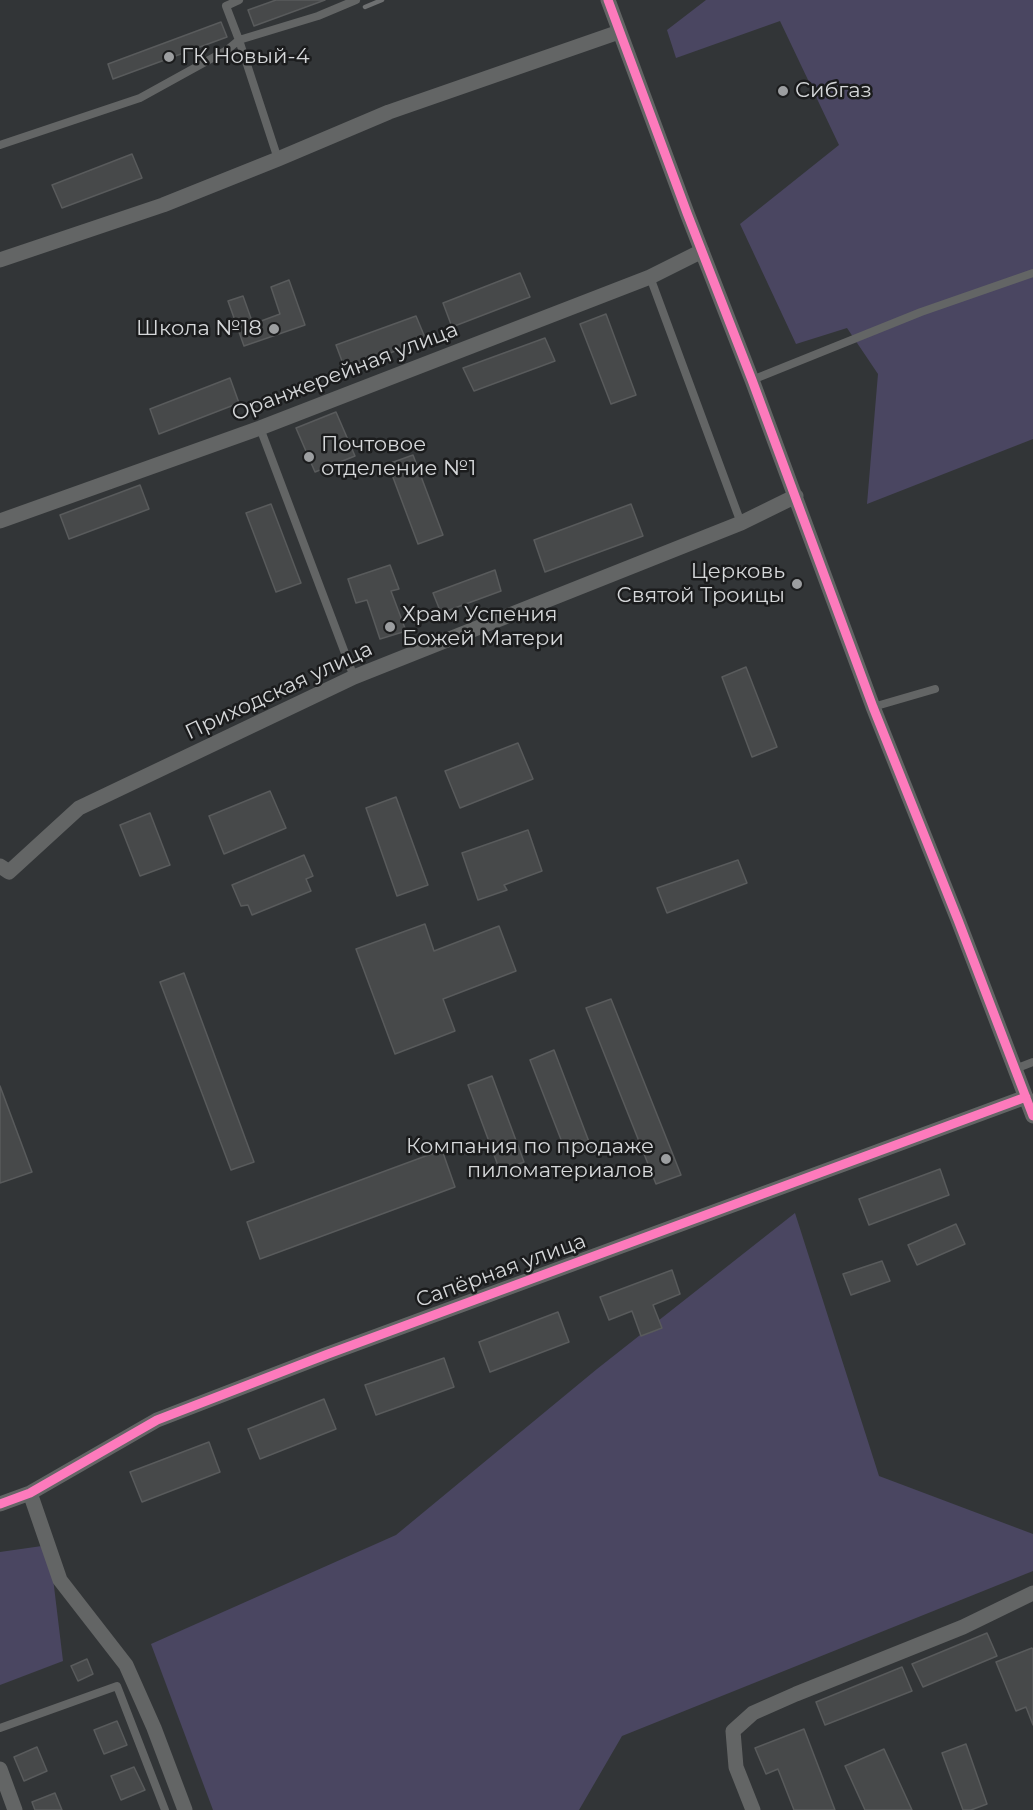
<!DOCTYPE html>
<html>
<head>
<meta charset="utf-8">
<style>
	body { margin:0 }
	canvas { display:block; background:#323537 }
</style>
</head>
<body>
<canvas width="1033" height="1810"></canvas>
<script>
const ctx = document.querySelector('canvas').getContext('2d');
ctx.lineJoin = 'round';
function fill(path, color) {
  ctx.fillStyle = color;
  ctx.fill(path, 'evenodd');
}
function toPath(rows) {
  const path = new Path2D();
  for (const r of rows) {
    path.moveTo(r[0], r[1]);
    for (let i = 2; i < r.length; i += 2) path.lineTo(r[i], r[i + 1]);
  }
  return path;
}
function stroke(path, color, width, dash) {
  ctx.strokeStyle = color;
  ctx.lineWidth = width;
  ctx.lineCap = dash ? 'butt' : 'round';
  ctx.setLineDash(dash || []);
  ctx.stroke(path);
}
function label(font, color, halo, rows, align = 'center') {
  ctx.font = font + ' Montserrat,sans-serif';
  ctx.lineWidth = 5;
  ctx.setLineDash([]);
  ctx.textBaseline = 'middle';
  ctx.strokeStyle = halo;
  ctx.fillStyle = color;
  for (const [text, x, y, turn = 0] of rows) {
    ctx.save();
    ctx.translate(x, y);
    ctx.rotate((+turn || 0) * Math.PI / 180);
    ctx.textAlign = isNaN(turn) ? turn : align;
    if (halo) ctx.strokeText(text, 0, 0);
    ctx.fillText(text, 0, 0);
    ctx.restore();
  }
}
fill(toPath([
	[706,0,1033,0,1033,439,867,504,878,374,847,328,796,344,740,224,839,145,780,21,676,58,667,30],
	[795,1213,879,1476,1033,1534,1033,1571,622,1736,579,1810,213,1810,151,1644,396,1535,597,1369],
	[49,1545,63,1661,0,1685,0,1552]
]), '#4a4661');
const building = toPath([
	[276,0,325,0,254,26,248,10,276,0],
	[221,22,227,37,113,79,108,64,221,22],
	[132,154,142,178,62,208,52,185,132,154],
	[520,273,530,297,452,327,443,303,520,273],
	[289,280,305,325,244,346,228,301,243,296,253,324,280,314,271,287,289,280],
	[606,314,636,395,611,404,580,324,606,314],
	[416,316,426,340,345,369,336,345,416,316],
	[545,338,555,361,474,391,463,368,545,338],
	[230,378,239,403,159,434,150,409,230,378],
	[336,412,355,456,315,472,296,428,336,412],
	[413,455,443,535,418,544,388,464,413,455],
	[140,485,149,509,69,539,60,515,140,485],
	[271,504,301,583,276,592,246,513,271,504],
	[631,504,643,536,545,572,534,540,631,504],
	[390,565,399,589,391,591,406,631,380,639,367,600,356,603,348,579,390,565],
	[495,570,501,591,441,613,433,593,495,570],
	[746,667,777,747,752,757,722,677,746,667],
	[518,743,533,779,460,808,445,771,518,743],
	[270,791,286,828,224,854,209,816,270,791],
	[396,797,428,885,397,896,366,808,396,797],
	[150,813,170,865,140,876,120,825,150,813],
	[528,830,542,871,504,885,507,890,478,900,462,853,528,830],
	[304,855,313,876,306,879,311,891,252,915,248,905,241,906,232,885,304,855],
	[738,860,747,883,667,913,657,888,738,860],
	[425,924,434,951,499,926,516,971,443,999,455,1031,395,1054,356,949,425,924],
	[184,973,254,1162,231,1170,160,982,184,973],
	[611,999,681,1175,656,1184,586,1008,611,999],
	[554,1050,591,1147,567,1155,530,1060,554,1050],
	[492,1076,524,1162,500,1171,468,1085,492,1076],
	[0,1086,32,1172,0,1183,0,1086],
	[442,1150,455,1187,260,1259,247,1222,442,1150],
	[940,1169,949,1195,869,1225,859,1199,940,1169],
	[956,1224,965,1244,917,1265,908,1245,956,1224],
	[882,1261,890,1281,851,1295,843,1274,882,1261],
	[672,1270,680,1294,653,1305,662,1328,641,1336,632,1311,609,1320,600,1297,672,1270],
	[558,1312,569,1342,490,1372,479,1342,558,1312],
	[444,1358,454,1387,376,1415,365,1385,444,1358],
	[324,1399,336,1429,260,1459,248,1429,324,1399],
	[209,1442,220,1472,142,1502,130,1472,209,1442],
	[987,1633,997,1656,923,1687,912,1664,987,1633],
	[1032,1648,1033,1650,1033,1725,1026,1707,1016,1711,996,1662,1032,1648],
	[87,1659,93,1674,78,1681,71,1666,87,1659],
	[902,1667,912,1691,825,1725,816,1702,902,1667],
	[117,1721,127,1745,104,1754,94,1730,117,1721],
	[804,1729,835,1810,794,1810,778,1769,766,1774,755,1748,804,1729],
	[966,1744,987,1804,971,1810,963,1810,942,1753,966,1744],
	[37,1747,47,1771,24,1781,14,1757,37,1747],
	[884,1749,912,1810,865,1810,845,1766,884,1749],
	[134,1767,145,1790,121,1800,111,1776,134,1767],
	[55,1793,62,1810,35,1810,32,1802,55,1793]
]);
fill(building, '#47494a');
stroke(building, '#595b5c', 1.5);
stroke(toPath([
	[0,145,140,98,227,50,239,40,226,6,239,0],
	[278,159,239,40,318,16,356,0],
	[650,277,741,523],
	[752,380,921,312,1033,273],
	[260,428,354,677],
	[873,707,935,689],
	[1015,1069,1033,1062],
	[0,1728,117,1686,165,1810]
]), '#636565', 8);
stroke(toPath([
	[608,0,687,213,752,380,873,707,958,920,1033,1116],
	[0,260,163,205,278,159,389,112,619,32],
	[0,521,260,428,650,277,702,251],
	[0,866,9,872,79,808,354,677,741,523,796,496],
	[30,1493,60,1580,126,1665,154,1728,185,1810],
	[0,1504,30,1493,157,1420,328,1354,1026,1097],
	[0,1769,15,1810],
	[753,1810,736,1767,733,1731,753,1713,796,1694,963,1627,1033,1593]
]), '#636565', 15);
stroke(toPath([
	[365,7,382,0]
]), '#6e7071', 4.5);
stroke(toPath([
	[608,0,687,213,752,380,873,707,958,920,1033,1116],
	[0,1504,30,1493,157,1420,328,1354,1026,1097]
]), '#fd7abc', 9);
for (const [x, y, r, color] of [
	[169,57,6,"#9c9ea0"],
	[783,91,6,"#9c9ea0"],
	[274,329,6,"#9c9ea0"],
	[309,457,6,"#9c9ea0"],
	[797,584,6,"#9c9ea0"],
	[390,627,6,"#9c9ea0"],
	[666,1159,6,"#9c9ea0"]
]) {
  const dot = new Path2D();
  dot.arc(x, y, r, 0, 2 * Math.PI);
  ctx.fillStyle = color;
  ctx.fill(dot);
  stroke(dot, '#1b1c1d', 2);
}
label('21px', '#d5d7d9', '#1b1c1d', [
	["ГК Новый-4",181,57],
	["Сибгаз",795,91],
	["Школа №18",262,329,"right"],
	["Почтовое",321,445],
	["отделение №1",321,469],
	["Церковь",785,572,"right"],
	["Святой Троицы",785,596,"right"],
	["Храм Успения",402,615],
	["Божей Матери",402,639],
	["Компания по продаже",654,1147,"right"],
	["пиломатериалов",654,1171,"right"]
], 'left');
label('21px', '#d5d7d9', '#1b1c1d', [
	["Оранжерейная улица",345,372,-21],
	["Приходская улица",279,691,-25],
	["Сапёрная улица",501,1271,-20]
]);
</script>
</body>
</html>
